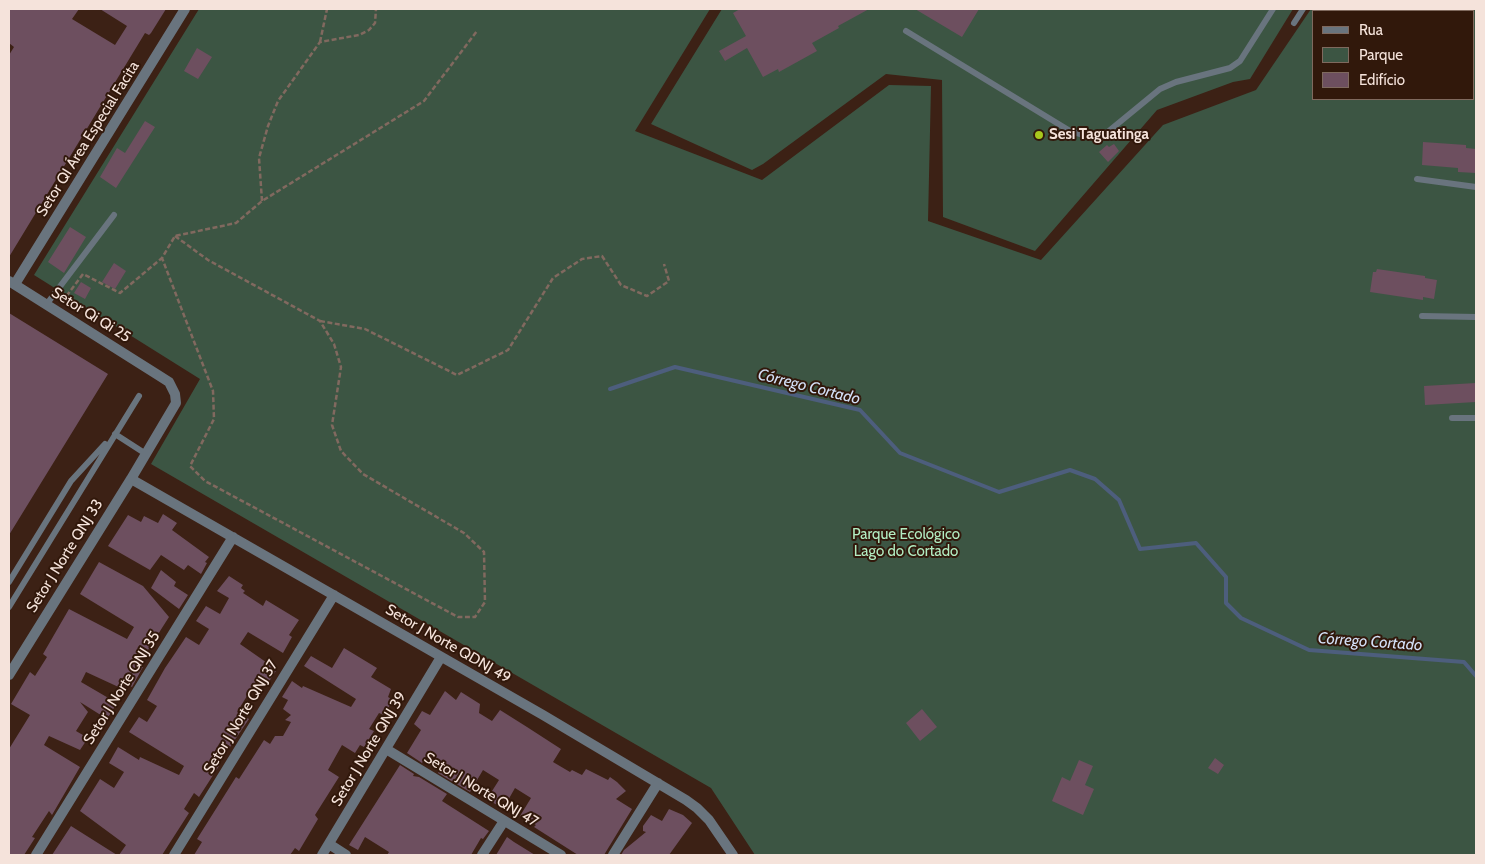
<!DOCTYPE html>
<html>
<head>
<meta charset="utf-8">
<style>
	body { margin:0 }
	#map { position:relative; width:1485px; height:864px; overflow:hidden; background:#3c2115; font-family:Cabin,sans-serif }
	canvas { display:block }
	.frame { position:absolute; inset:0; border:10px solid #f5e3db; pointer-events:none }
	.legend { position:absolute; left:1312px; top:10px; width:162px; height:90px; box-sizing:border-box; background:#31180b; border:1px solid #7f695e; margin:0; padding:6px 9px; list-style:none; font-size:15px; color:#f5e3db }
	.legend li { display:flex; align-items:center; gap:10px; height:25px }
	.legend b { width:25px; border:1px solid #7f695e }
</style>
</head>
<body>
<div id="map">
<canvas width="1485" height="864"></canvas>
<div class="frame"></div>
<ul class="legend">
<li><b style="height:6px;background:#69747e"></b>Rua</li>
<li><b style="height:14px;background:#3c5543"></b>Parque</li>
<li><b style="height:14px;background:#6d4f5f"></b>Edifício</li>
</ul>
</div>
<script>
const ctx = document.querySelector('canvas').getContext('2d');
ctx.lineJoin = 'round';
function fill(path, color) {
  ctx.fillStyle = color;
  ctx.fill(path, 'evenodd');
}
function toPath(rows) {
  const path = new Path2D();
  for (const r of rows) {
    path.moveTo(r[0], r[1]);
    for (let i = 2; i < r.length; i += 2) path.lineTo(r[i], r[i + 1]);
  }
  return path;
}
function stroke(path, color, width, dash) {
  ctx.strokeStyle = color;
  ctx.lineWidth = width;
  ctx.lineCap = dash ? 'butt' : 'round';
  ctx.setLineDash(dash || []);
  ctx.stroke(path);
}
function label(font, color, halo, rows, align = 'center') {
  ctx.font = font + ' Cabin,sans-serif';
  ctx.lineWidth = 4;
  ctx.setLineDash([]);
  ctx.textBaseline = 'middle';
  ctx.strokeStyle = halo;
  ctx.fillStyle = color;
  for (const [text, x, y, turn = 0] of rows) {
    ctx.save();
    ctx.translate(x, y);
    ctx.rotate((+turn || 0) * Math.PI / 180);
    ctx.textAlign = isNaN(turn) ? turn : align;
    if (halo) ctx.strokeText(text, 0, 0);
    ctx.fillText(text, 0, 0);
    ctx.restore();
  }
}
fill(toPath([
	[199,9,710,9,635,131,762,180,889,85,931,86,928,221,1041,260,1163,125,1256,90,1311,9,1476,9,1476,855,755,855,711,788,151,464,200,379,34,275],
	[1314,11,1474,11,1474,99,1314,99],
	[722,9,1293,9,1250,79,1233,82,1157,110,1035,251,943,217,942,80,886,74,763,164,752,170,651,124]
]), '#3c5543');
stroke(toPath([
	[610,389,675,367,860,410,900,453,999,492,1070,470,1095,479,1119,500,1140,549,1196,543,1226,577,1226,603,1241,618,1309,650,1464,662,1476,676]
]), '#4d5e7d', 4);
fill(toPath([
	[9,9,79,9,72,19,115,45,127,26,100,9,166,9,151,33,149,35,145,33,9,257,9,55,14,47,9,43],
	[740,9,869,9,838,26,839,28,812,43,817,51,779,72,778,69,763,77,747,48,725,61,719,51,746,36,733,13],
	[915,9,979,9,962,37],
	[197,48,212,57,198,79,184,71],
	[145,121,155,127,116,188,100,177,117,148,125,153],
	[1423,142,1466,145,1466,148,1476,149,1476,173,1458,172,1458,168,1422,165],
	[1114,144,1119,151,1108,162,1099,152,1107,145,1109,147],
	[70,227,86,237,64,273,48,262],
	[114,263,126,271,115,289,102,282],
	[1377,269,1425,276,1425,278,1437,280,1434,299,1423,297,1423,300,1370,292,1373,272,1376,272],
	[81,282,91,288,85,299,74,293],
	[9,313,108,374,9,535],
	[1476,383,1476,402,1425,405,1424,386],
	[163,514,177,523,172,530,209,557,205,562,207,563,201,574,188,565,184,570,161,555,150,570,108,546,128,515,141,522,144,516,158,523],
	[99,562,143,586,169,617,139,664,143,667,132,687,128,685,125,690,86,672,81,682,117,703,107,719,80,702,88,712,76,731,88,738,80,750,49,736,44,745,80,767,52,815,49,811,32,837,35,838,24,855,9,855,9,749,30,715,11,704,30,672,35,676,47,657,43,654,69,609,127,639,134,627,80,594],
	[161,570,176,582,174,586,188,595,179,609,151,588],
	[229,576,243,585,241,588,245,591,243,593,263,606,266,600,299,620,289,635,292,637,283,653,248,632,240,644,273,667,273,669,276,671,266,686,257,680,237,712,249,719,228,750,219,744,210,760,219,766,199,797,194,793,184,809,189,813,162,855,119,855,126,845,80,811,100,779,114,788,124,772,109,763,118,747,139,760,140,757,179,775,184,766,129,732,139,717,147,722,157,706,147,700,165,668,186,637,199,645,209,629,196,621,206,606,220,614,229,598,217,591],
	[344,648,377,668,371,677,391,689,388,697,393,700,384,715,379,713,369,729,374,731,364,747,360,745,355,753,342,745,328,770,339,777,315,815,318,819,299,851,295,848,290,855,194,855,202,842,197,839,236,777,239,779,264,740,270,744,275,736,283,736,291,722,285,720,291,715,283,709,288,700,282,697,292,681,302,688,303,686,351,707,356,699,304,666,311,656,332,668],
	[445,691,456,700,461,692,480,704,479,713,492,721,500,710,527,727,561,749,553,762,570,772,572,770,582,775,586,769,608,780,610,777,617,782,626,791,616,799,632,809,604,855,578,855,534,827,536,825,520,816,531,798,515,788,507,802,501,799,497,805,487,799,499,780,483,770,470,792,438,773,444,763,428,753,422,763,407,753,421,730,414,724,422,711,430,715],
	[922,709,937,727,920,741,906,723],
	[1215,758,1224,765,1218,774,1208,768],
	[1079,760,1093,766,1085,785,1094,789,1083,815,1052,801,1062,777,1070,781],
	[400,765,414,774,413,776,419,777,447,794,442,801,489,831,483,839,481,838,471,855,387,855,389,852,365,837,358,850,349,845],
	[669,809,683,815,692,823,669,855,621,855,624,850,646,832,643,831,643,826,651,815,662,821],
	[71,826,117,855,52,855],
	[507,837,514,842,535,855,496,855]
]), '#6d4f5f');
stroke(toPath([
	[320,42,327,9],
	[262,201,259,158,268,126,278,101,320,42,359,35,369,30,375,23,376,9],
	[175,236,208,260,320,321,334,344,341,367,332,425,341,451,363,474,464,533,484,552,485,602,475,617,458,617,205,481,190,466,214,419,213,391,162,258,175,236,236,223,262,201,424,101,477,31],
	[62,302,83,274,120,293,162,258],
	[320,321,365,329,457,375,508,350,553,278,582,259,602,256,621,285,647,296,669,281,664,264]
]), '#81695f', 2.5, [5, 2.5]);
stroke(toPath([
	[1294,23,1303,9],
	[906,31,1070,131,1089,137,1104,135,1160,89,1176,82,1230,68,1240,61,1273,9],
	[1417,179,1476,187],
	[46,305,114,215],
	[1422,316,1476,317],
	[1452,418,1476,418],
	[115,434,146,454],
	[9,582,71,481,105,444],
	[9,607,139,396]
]), '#69747e', 6);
stroke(toPath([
	[9,281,158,375,169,382,175,394,176,403,131,479,9,675],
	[15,284,185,9],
	[131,479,543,715,686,800,697,808,709,820,733,855],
	[386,749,561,855],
	[329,844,346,855],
	[36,855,233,537],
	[174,855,334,595],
	[322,855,441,657],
	[482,855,504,821],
	[613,855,658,783]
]), '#69747e', 10);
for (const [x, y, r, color] of [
	[1039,135,5,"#a8c71d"]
]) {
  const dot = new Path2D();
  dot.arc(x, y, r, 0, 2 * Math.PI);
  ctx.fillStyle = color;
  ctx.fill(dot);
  stroke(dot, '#31180b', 2);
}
label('bold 15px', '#f5e3db', '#31180b', [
	["Sesi Taguatinga",1049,135]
], 'left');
label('15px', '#f5e3db', '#31180b', [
	["Setor QI Área Especial Facita",88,139,-58],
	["Setor Qi Qi 25",91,315,32],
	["Setor J Norte QNJ 33",65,556,-58],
	["Setor J Norte QDNJ 49",448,644,30],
	["Setor J Norte QNJ 35",122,688,-58],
	["Setor J Norte QNJ 37",241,717,-59],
	["Setor J Norte QNJ 39",369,749,-59],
	["Setor J Norte QNJ 47",481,790,31]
]);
label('15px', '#b2edc2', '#31180b', [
	["Parque Ecológico",906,535],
	["Lago do Cortado",906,552]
]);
label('italic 16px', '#d3dff6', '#31180b', [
	["Córrego Cortado",809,387,14],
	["Córrego Cortado",1370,642,4]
]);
</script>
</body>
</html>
